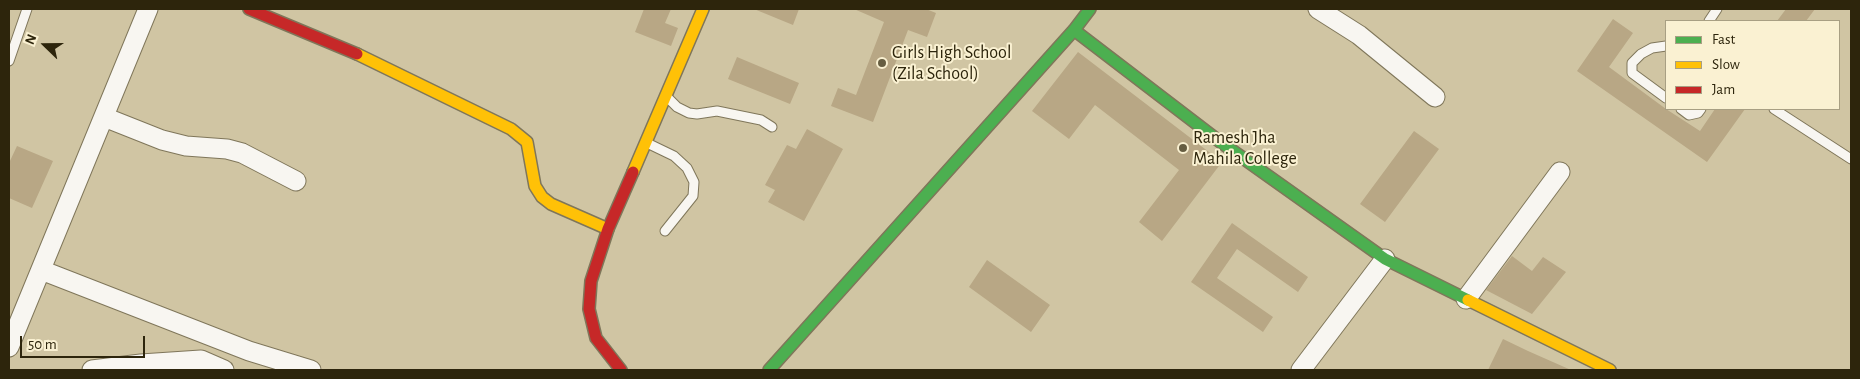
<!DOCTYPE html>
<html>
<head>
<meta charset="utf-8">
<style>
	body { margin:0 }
	#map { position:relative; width:1860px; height:379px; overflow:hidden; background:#d0c5a3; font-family:"Alegreya Sans",sans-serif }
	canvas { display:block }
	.frame { position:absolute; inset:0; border:10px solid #2d250c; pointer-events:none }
	.legend { position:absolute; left:1665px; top:20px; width:175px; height:90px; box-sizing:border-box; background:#faf1d2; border:1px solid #a89f83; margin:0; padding:6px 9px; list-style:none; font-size:15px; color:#2d250c }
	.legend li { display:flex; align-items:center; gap:10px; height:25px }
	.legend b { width:25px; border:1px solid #a89f83 }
	.north { position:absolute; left:20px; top:20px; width:50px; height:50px; -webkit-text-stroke:4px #faf1d2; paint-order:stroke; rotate:292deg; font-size:14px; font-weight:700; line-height:20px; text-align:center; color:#2d250c }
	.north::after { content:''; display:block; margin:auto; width:18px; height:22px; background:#2d250c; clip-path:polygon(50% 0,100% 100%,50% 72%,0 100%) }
	.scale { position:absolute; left:20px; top:336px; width:125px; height:22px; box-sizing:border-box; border:2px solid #2d250c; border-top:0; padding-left:6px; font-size:15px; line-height:18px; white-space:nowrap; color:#2d250c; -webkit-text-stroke:4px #faf1d2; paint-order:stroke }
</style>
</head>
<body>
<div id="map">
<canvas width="1860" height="379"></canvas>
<div class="frame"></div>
<ul class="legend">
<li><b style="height:6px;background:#4caf50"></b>Fast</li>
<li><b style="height:6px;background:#ffc107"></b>Slow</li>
<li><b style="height:6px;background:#c62828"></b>Jam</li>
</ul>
<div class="north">N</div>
<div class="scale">50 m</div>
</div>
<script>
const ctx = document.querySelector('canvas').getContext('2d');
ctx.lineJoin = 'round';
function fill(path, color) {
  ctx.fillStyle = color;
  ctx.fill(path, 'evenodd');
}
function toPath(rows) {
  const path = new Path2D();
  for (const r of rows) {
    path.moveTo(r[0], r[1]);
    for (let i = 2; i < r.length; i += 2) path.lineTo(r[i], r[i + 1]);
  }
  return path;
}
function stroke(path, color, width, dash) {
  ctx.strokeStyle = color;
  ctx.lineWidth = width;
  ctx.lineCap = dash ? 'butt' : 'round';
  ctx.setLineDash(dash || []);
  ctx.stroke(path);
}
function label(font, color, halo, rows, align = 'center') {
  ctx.font = font + ' "Alegreya Sans",sans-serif';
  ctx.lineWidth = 4;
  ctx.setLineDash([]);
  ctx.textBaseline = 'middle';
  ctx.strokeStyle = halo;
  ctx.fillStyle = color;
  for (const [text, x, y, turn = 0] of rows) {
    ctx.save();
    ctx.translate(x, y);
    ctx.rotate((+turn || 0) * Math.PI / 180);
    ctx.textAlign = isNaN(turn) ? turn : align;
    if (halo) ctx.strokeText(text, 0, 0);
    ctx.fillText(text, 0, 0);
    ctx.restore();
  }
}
fill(toPath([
	[644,9,671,9,665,23,678,28,671,46,635,32],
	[754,9,799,9,793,25],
	[854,9,926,9,936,13,927,37,908,30,873,122,831,106,838,88,856,95,884,22],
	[1786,9,1815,9,1806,21,1777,21],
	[1613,19,1633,33,1609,67,1666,109,1700,131,1715,109,1745,109,1707,162,1577,71],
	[1078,52,1222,162,1162,241,1139,222,1179,170,1095,105,1069,139,1032,111],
	[737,57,799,83,790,104,728,79],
	[807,129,843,149,804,221,768,202,775,190,765,185,787,145,796,149],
	[1414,131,1439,149,1385,222,1360,204],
	[17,146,53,161,32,208,9,198,9,163],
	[1232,223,1308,277,1298,292,1237,249,1217,278,1273,317,1263,332,1191,282],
	[1512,256,1532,271,1543,257,1566,272,1532,314,1486,290],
	[987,260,1050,305,1031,332,969,287],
	[1503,339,1528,351,1571,370,1488,370]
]), '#b8a785');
const lane = toPath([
	[1709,21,1717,9],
	[1666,46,1652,48,1641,54,1632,63,1632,73,1666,98],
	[9,61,27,9],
	[668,98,677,107,689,113,697,114,717,111,761,120,772,127],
	[1681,109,1689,115,1698,113,1701,109],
	[1774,109,1851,159],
	[647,143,674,156,687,168,694,182,693,196,665,231]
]);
const street = toPath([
	[1318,9,1359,35,1435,97],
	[104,117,162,140,186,146,227,149,242,153,296,181],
	[41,270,249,351,311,370],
	[1466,299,1560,172],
	[9,347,148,9],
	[92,370,141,364,201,360,224,370],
	[1301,370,1385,259]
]);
const fast = toPath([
	[1074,30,1219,141,1385,259,1468,300],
	[769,370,1074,30,1090,9]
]);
const slow = toPath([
	[357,54,511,129,527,142,535,186,542,197,551,204,608,229],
	[633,172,703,9],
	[1468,300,1610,370]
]);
const jam = toPath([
	[249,9,357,54],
	[621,370,596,338,589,309,591,281,608,229,633,172]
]);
stroke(lane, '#7f765a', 11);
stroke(street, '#7f765a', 21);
stroke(fast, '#7f765a', 14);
stroke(slow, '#7f765a', 14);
stroke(jam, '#7f765a', 14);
stroke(lane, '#f8f6f1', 9);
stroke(street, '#f8f6f1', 19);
stroke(fast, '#4caf50', 11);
stroke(slow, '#ffc107', 11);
stroke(jam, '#c62828', 11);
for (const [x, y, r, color] of [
	[882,63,5,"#665d41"],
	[1183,148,5,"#665d41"]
]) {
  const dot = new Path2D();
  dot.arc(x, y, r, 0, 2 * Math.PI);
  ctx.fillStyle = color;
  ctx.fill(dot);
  stroke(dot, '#faf1d2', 2);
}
label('18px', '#2d250c', '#faf1d2', [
	["Girls High School",892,53],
	["(Zila School)",892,74],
	["Ramesh Jha",1193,138],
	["Mahila College",1193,159]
], 'left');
</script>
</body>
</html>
